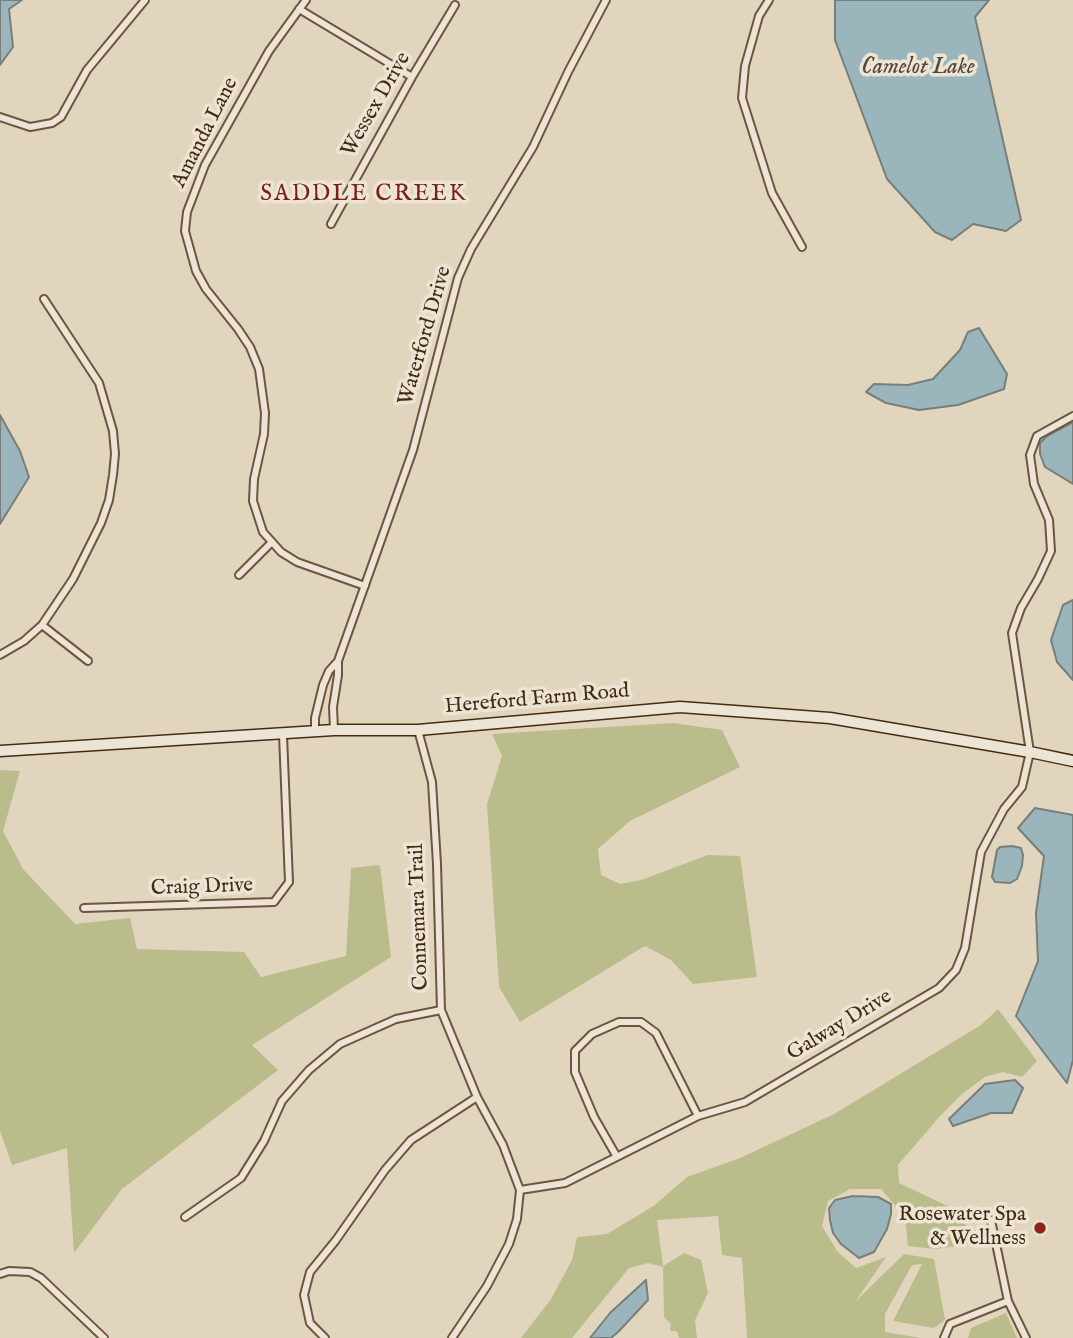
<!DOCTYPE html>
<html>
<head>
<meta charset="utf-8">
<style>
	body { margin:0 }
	canvas { display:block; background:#e1d6bd }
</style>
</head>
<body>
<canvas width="1073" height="1338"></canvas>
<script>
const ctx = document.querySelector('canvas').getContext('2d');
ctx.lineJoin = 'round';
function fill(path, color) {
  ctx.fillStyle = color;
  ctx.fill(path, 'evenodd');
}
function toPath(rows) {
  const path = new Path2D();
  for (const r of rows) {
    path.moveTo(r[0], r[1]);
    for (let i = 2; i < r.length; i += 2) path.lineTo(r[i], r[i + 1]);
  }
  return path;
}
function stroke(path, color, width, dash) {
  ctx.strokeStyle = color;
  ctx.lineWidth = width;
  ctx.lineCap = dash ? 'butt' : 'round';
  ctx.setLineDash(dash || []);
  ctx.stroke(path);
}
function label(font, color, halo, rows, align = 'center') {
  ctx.font = font + ' "IM FELL English",serif';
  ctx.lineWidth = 7;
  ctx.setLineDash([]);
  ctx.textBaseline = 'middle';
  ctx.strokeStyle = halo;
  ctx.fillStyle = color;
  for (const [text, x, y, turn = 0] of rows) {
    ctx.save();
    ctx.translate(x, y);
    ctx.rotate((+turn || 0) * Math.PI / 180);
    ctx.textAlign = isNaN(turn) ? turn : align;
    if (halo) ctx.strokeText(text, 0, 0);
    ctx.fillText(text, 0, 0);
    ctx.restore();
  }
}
fill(toPath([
	[673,723,722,730,740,767,630,821,598,849,601,875,620,884,641,880,708,855,740,856,757,977,693,984,671,960,645,946,520,1022,499,987,487,804,502,756,492,734],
	[0,770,20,771,3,831,23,869,75,924,130,918,137,949,244,952,261,977,346,956,351,868,380,865,391,957,252,1045,278,1070,122,1189,74,1253,67,1148,12,1165,0,1131],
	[998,1009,1037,1061,1022,1077,1003,1072,985,1077,962,1094,940,1116,898,1165,899,1183,954,1209,967,1227,984,1234,981,1243,935,1249,908,1246,905,1217,881,1189,850,1189,828,1201,822,1226,837,1251,856,1268,886,1257,855,1302,904,1254,934,1259,945,1320,934,1328,893,1321,922,1264,912,1265,885,1314,885,1332,921,1338,747,1338,742,1258,722,1255,718,1216,657,1220,663,1266,684,1253,701,1260,708,1293,695,1320,697,1338,679,1338,677,1331,670,1331,671,1324,664,1317,663,1267,648,1263,629,1268,572,1338,521,1338,551,1299,572,1260,577,1237,607,1234,655,1205,687,1177,740,1158,834,1114,981,1025],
	[1006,1313,1017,1338,968,1338,971,1328]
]), '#babc8c');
const water = toPath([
	[0,0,22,0,9,9,13,47,0,65,0,0],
	[835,0,989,0,975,17,1021,220,1006,231,973,224,952,240,935,232,887,179,835,40,835,0],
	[979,328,1007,374,1004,389,958,405,919,410,886,403,866,392,874,384,908,385,933,379,960,350,968,332,979,328],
	[0,415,20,451,29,477,0,524,0,415],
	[1073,422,1073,484,1045,467,1040,454,1040,443,1047,436,1073,422],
	[1073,600,1073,680,1057,662,1051,640,1063,605,1073,600],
	[1035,808,1073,815,1073,1060,1067,1083,1016,1016,1038,961,1036,913,1044,856,1018,828,1035,808],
	[1012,846,1021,848,1023,855,1022,866,1017,879,1010,883,995,882,992,877,997,850,1000,847,1012,846],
	[1015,1080,1023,1088,1012,1113,991,1113,953,1126,949,1119,985,1084,1015,1080],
	[853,1196,878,1197,891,1204,891,1214,887,1229,874,1252,859,1258,841,1244,833,1233,830,1220,829,1208,835,1200,853,1196],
	[646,1280,648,1300,619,1331,611,1338,590,1338,610,1313,646,1280]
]);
fill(water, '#9ab6bc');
stroke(water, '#787e79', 2);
const street = toPath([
	[306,0,269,51,205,165,187,212,185,231,196,271,206,289,238,329,250,347,259,369,265,413,264,434,254,479,253,501,263,532,281,552,297,562,365,586],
	[769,0,759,16,745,66,742,98,772,193,802,247],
	[299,9,412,77],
	[0,117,30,127,52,123,61,117,87,70,145,0],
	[331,224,412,77,455,5],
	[239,575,271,543],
	[42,625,88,661],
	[0,655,24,641,42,625,73,579,101,523,109,500,113,475,115,454,113,431,99,383,44,299],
	[334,730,333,707,338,675,338,661,413,450,458,278,471,249,533,147,568,72,606,0],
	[418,730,432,782,437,864,441,1010,477,1097,503,1145,520,1190,517,1219,509,1244,487,1286,452,1338],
	[315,732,315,718,323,685,329,671,338,661],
	[84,908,274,902,289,882,283,735],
	[617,1157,594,1117,575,1072,575,1051,592,1034,619,1022,641,1022,656,1033,698,1116],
	[520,1190,565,1183,698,1116,745,1102,939,988,956,970,965,948,981,852,1004,809,1022,787,1030,752,1012,633,1021,608,1038,579,1051,551,1049,520,1034,484,1030,455,1037,436,1073,416],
	[977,1213,991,1220,1008,1301,1026,1338],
	[185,1217,241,1178,264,1141,282,1101,309,1070,340,1044,396,1019,441,1010],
	[0,1274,9,1271,30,1272,41,1278,104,1338],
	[325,1338,310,1323,304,1295,310,1272,336,1240,385,1170,411,1140,477,1097],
	[944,1338,950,1324,1008,1301]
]);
const secondary = toPath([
	[0,751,334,730,418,730,680,707,830,718,1030,752,1073,761]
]);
stroke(street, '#6d553e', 10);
stroke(secondary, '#462a14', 13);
stroke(street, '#ece4d4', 6);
stroke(secondary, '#ece4d4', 10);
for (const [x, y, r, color] of [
	[1040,1228,7,"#8f2418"]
]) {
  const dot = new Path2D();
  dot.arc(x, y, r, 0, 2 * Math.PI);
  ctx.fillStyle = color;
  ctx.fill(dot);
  stroke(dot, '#ece4d4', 2.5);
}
label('21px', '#462a14', '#ece4d4', [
	["Wessex Drive",377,105,-60],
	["Amanda Lane",206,133,-63],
	["Waterford Drive",426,336,-74],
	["Hereford Farm Road",537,700,-5],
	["Craig Drive",202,888,-2],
	["Connemara Trail",420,917,-92],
	["Galway Drive",840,1026,-31]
]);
label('21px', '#462a14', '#ece4d4', [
	["Rosewater Spa",1026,1216],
	["& Wellness",1026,1240]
], 'right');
label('italic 23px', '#574636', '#ece4d4', [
	["Camelot Lake",918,68]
]);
ctx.letterSpacing = '2px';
label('23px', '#7a1f14', '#ece4d4', [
	["SADDLE CREEK",364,195]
]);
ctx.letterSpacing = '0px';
</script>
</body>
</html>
